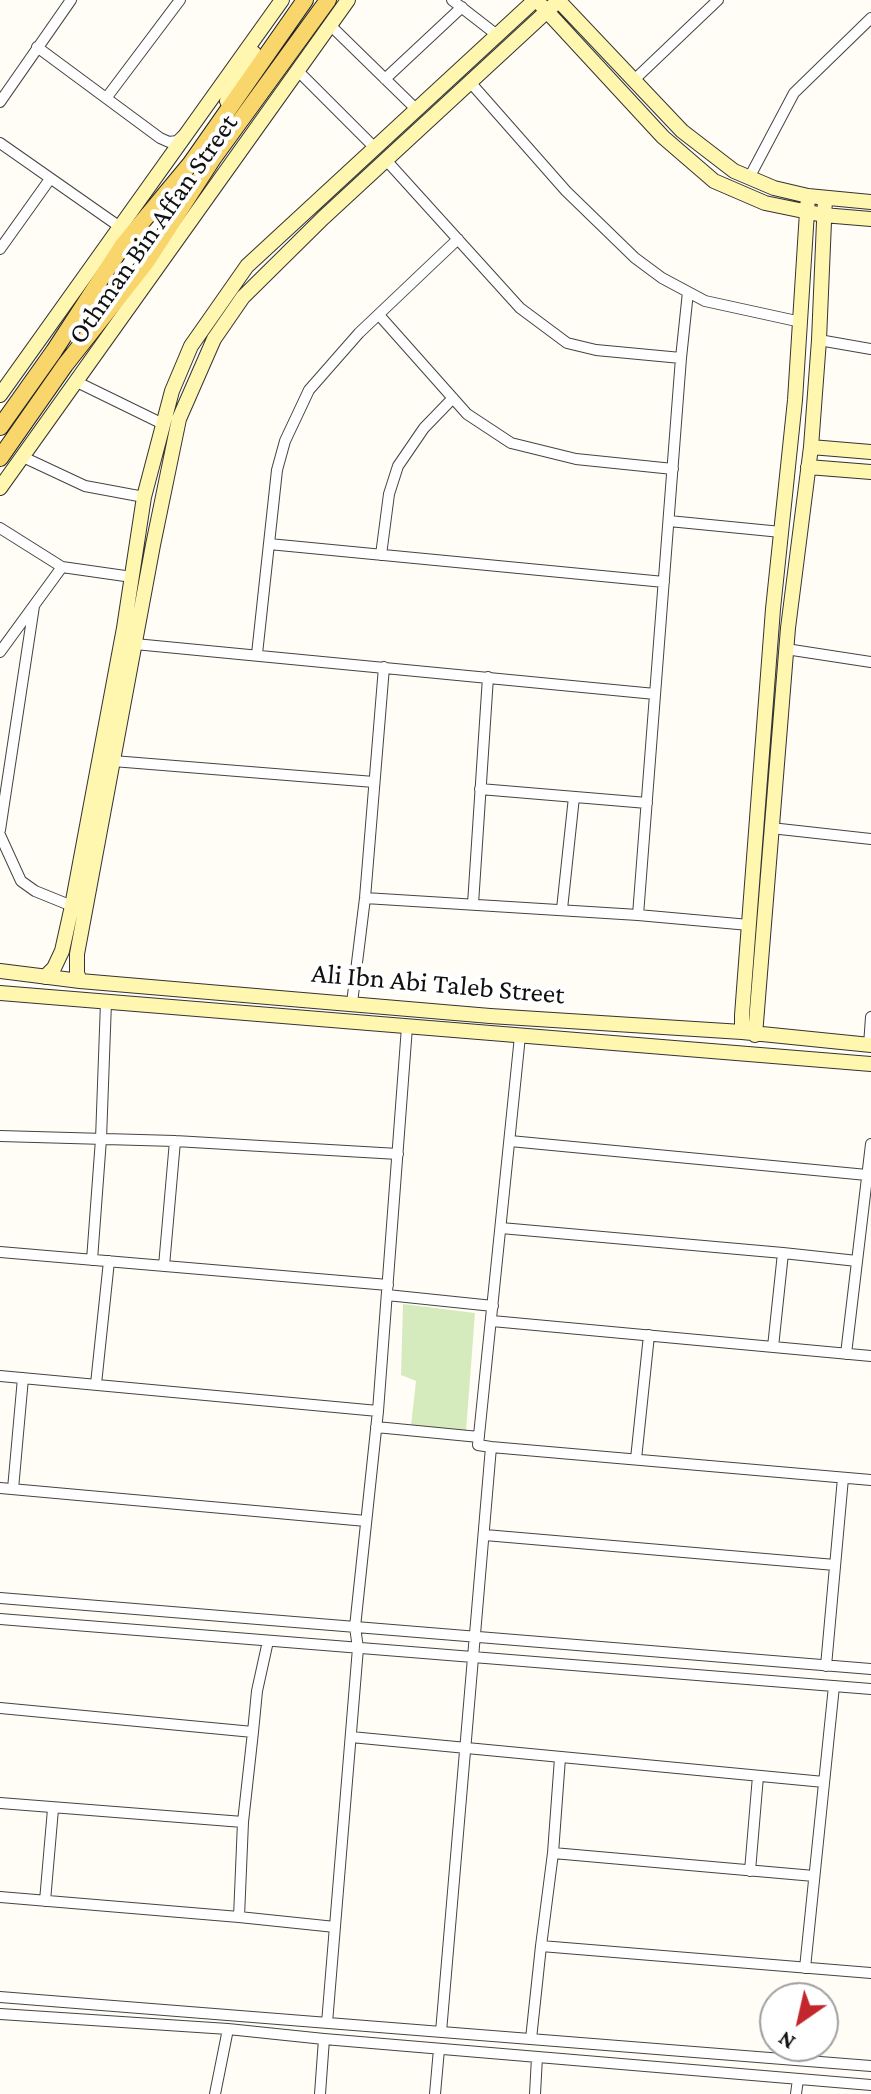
<!DOCTYPE html>
<html>
<head>
<meta charset="utf-8">
<style>
	body { margin:0 }
	#map { position:relative; width:871px; height:2094px; overflow:hidden; background:#fffdf5; font-family:"Crimson Pro",serif }
	canvas { display:block }
	.north { position:absolute; left:759px; top:1982px; width:80px; height:80px; box-sizing:border-box; background:#fff; border:2px solid #a0a0a0; border-radius:50%; rotate:214deg; font-size:22px; font-weight:700; line-height:32px; text-align:center; color:#111 }
	.north::after { content:''; display:block; margin:auto; width:28px; height:36px; background:#c4262e; clip-path:polygon(50% 0,100% 100%,50% 72%,0 100%) }
</style>
</head>
<body>
<div id="map">
<canvas width="871" height="2094"></canvas>
<div class="north">N</div>
</div>
<script>
const ctx = document.querySelector('canvas').getContext('2d');
ctx.lineJoin = 'round';
function fill(path, color) {
  ctx.fillStyle = color;
  ctx.fill(path, 'evenodd');
}
function toPath(rows) {
  const path = new Path2D();
  for (const r of rows) {
    path.moveTo(r[0], r[1]);
    for (let i = 2; i < r.length; i += 2) path.lineTo(r[i], r[i + 1]);
  }
  return path;
}
function stroke(path, color, width, dash) {
  ctx.strokeStyle = color;
  ctx.lineWidth = width;
  ctx.lineCap = dash ? 'butt' : 'round';
  ctx.setLineDash(dash || []);
  ctx.stroke(path);
}
function label(font, color, halo, rows, align = 'center') {
  ctx.font = font + ' "Crimson Pro",serif';
  ctx.lineWidth = 8;
  ctx.setLineDash([]);
  ctx.textBaseline = 'middle';
  ctx.strokeStyle = halo;
  ctx.fillStyle = color;
  for (const [text, x, y, turn = 0] of rows) {
    ctx.save();
    ctx.translate(x, y);
    ctx.rotate((+turn || 0) * Math.PI / 180);
    ctx.textAlign = isNaN(turn) ? turn : align;
    if (halo) ctx.strokeText(text, 0, 0);
    ctx.fillText(text, 0, 0);
    ctx.restore();
  }
}
fill(toPath([
	[403,1304,475,1313,466,1431,411,1426,416,1381,401,1375]
]), '#d5ebbd');
const street = toPath([
	[452,0,497,35],
	[330,25,416,109],
	[37,47,160,138,169,142,177,141,182,136],
	[298,71,375,148],
	[385,79,462,7],
	[634,80,718,0],
	[470,82,566,191,635,258,662,278,705,301,801,322],
	[107,97,180,0],
	[0,102,71,0],
	[0,143,120,227],
	[386,160,520,308,567,343,596,350,681,358],
	[749,178,794,93,871,18],
	[0,249,50,179],
	[379,315,467,414,511,443,576,459,673,469],
	[819,340,871,349],
	[77,382,163,424],
	[23,457,85,486,144,497],
	[669,521,781,532],
	[0,528,62,567,132,577],
	[269,544,664,582],
	[381,555,389,494,398,466,424,428,453,398],
	[135,644,655,694],
	[786,649,871,662],
	[0,652,62,567],
	[257,654,277,470,285,441,309,390,359,333,458,239],
	[113,761,374,782],
	[480,789,647,803],
	[771,828,871,839],
	[0,830,34,606],
	[0,835,21,881,35,891,72,906],
	[365,898,638,915,749,925],
	[473,904,488,677],
	[562,909,574,797],
	[638,915,681,358,688,292],
	[352,1003,365,898,384,667],
	[869,1045,871,1017],
	[0,1136,175,1141,398,1154],
	[510,1141,867,1175],
	[501,1228,783,1253,773,1347],
	[0,1252,388,1285],
	[783,1253,857,1261],
	[92,1260,101,1139,106,1002],
	[164,1266,175,1141],
	[387,1295,493,1306],
	[492,1321,871,1356],
	[846,1354,871,1144],
	[0,1376,378,1411],
	[96,1384,109,1261],
	[376,1427,479,1437],
	[491,1447,478,1445,520,1036],
	[636,1459,649,1335],
	[0,1488,366,1521],
	[13,1489,23,1378],
	[485,1535,835,1565],
	[0,1598,871,1669],
	[0,1619,871,1689],
	[826,1666,843,1478],
	[0,1708,253,1732],
	[351,1737,824,1782],
	[560,1758,553,1853,541,1946,871,1973],
	[0,1803,243,1822],
	[553,1853,814,1876],
	[750,1871,758,1776],
	[0,1897,239,1917,335,1927],
	[45,1901,53,1809],
	[239,1917,243,1822,253,1732,257,1691,268,1641],
	[805,1968,834,1686],
	[0,1997,871,2066],
	[0,2014,228,2029,324,2039,871,2085],
	[327,2023,358,1648,355,1627,378,1411,407,1027],
	[441,2032,491,1447,871,1480],
	[531,2039,541,1946],
	[215,2094,228,2029],
	[320,2094,324,2039],
	[435,2094,439,2049],
	[535,2094,537,2057],
	[796,2094,798,2079]
]);
const secondary = toPath([
	[558,0,682,131,734,171,774,188,808,196,871,202],
	[542,6,663,137,714,181,765,203,823,215,871,219],
	[227,101,254,53],
	[0,395,282,0],
	[811,447,871,452],
	[808,467,871,472],
	[0,488,348,0],
	[0,971,80,981,490,1016,742,1032,871,1045],
	[45,977,54,968,62,951,72,906,124,628,144,497,172,391,191,346,247,266,535,0],
	[80,981,77,973,77,954,153,545,179,419,214,339,243,297,323,218,559,0],
	[0,993,871,1064],
	[742,1032,742,1015,773,609,795,400,808,196],
	[755,1035,788,628,811,447,819,340,825,198]
]);
const primary = toPath([
	[0,427,54,351,123,245,191,163,305,0],
	[0,458,65,365,147,261,214,157,328,0]
]);
stroke(street, '#444', 12);
stroke(secondary, '#333', 16);
stroke(primary, '#222', 18);
stroke(street, '#fff', 10);
stroke(secondary, '#fff6b0', 14);
stroke(primary, '#f9d66b', 16);
label('28px', '#111', '#fff', [
	["Othman Bin Affan Street",153,229,-55],
	["Ali Ibn Abi Taleb Street",438,984,5]
]);
</script>
</body>
</html>
